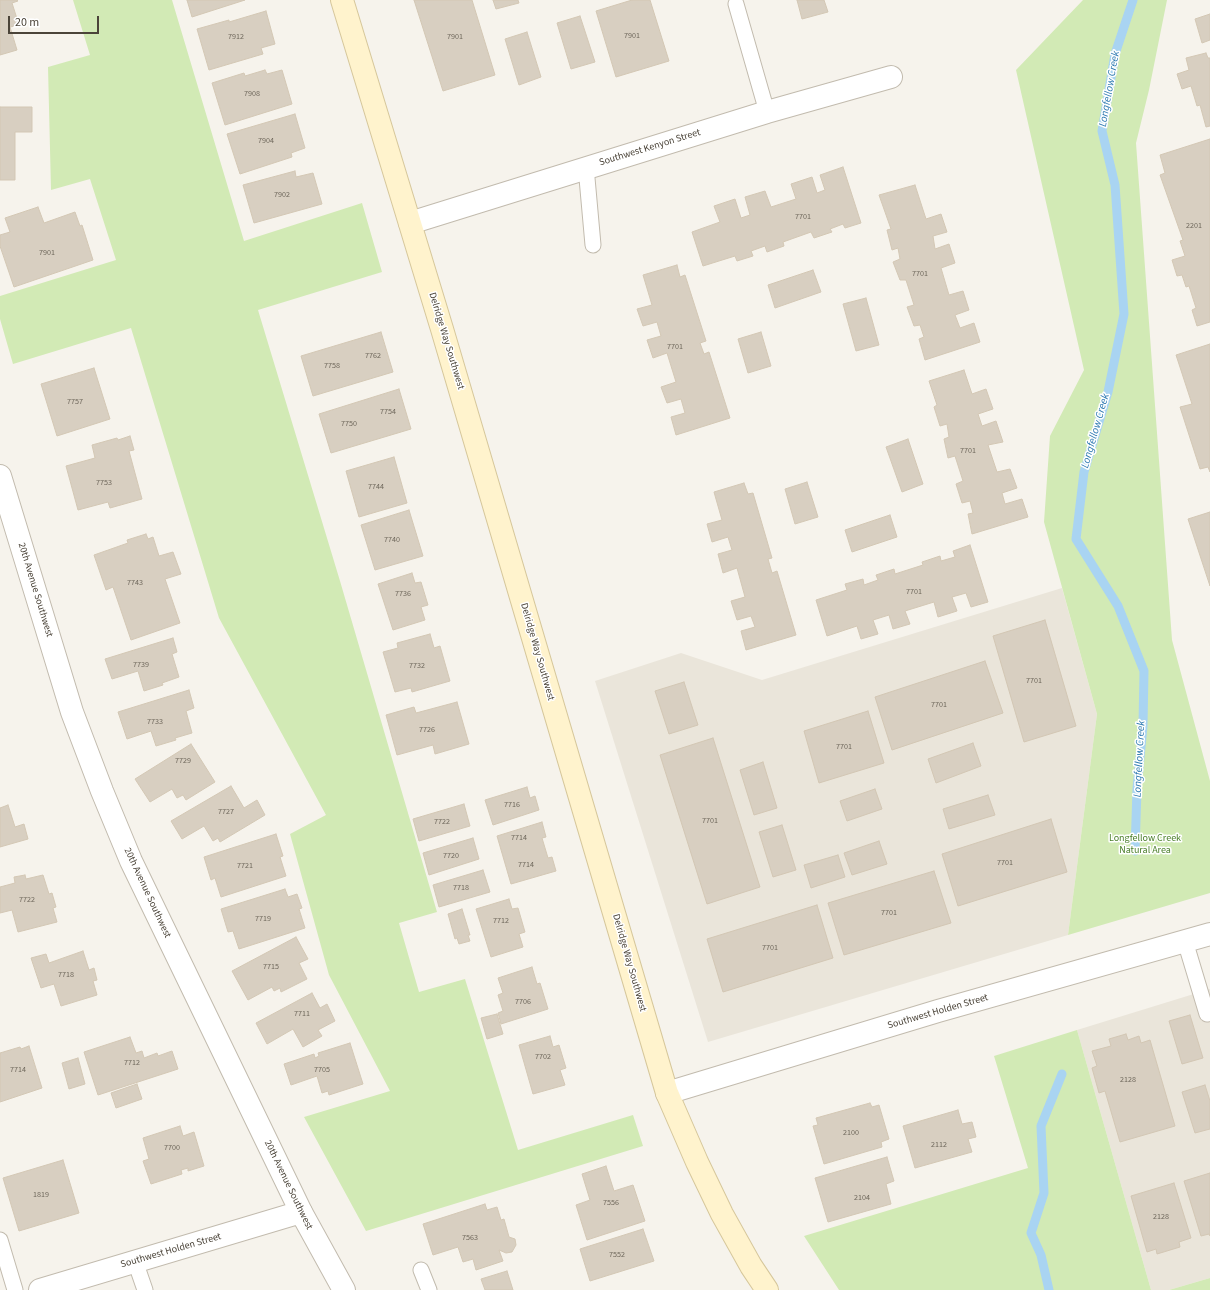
<!DOCTYPE html>
<html>
<head>
<meta charset="utf-8">
<style>
	body { margin:0 }
	#map { position:relative; width:1210px; height:1290px; overflow:hidden; background:#f6f3ec; font-family:"Source Sans 3",sans-serif }
	canvas { display:block }
	.scale { position:absolute; left:8px; top:16px; width:91px; height:18px; box-sizing:border-box; border:2px solid #4b4439; border-top:0; padding-left:5px; font-size:12px; line-height:14px; white-space:nowrap; color:#4b4439; -webkit-text-stroke:3px #fff; paint-order:stroke }
</style>
</head>
<body>
<div id="map">
<canvas width="1210" height="1290"></canvas>
<div class="scale">20 m</div>
</div>
<script>
const ctx = document.querySelector('canvas').getContext('2d');
ctx.lineJoin = 'round';
function fill(path, color) {
  ctx.fillStyle = color;
  ctx.fill(path, 'evenodd');
}
function toPath(rows) {
  const path = new Path2D();
  for (const r of rows) {
    path.moveTo(r[0], r[1]);
    for (let i = 2; i < r.length; i += 2) path.lineTo(r[i], r[i + 1]);
  }
  return path;
}
function stroke(path, color, width, dash) {
  ctx.strokeStyle = color;
  ctx.lineWidth = width;
  ctx.lineCap = dash ? 'butt' : 'round';
  ctx.setLineDash(dash || []);
  ctx.stroke(path);
}
function label(font, color, halo, rows, align = 'center') {
  ctx.font = font + ' "Source Sans 3",sans-serif';
  ctx.lineWidth = 3;
  ctx.setLineDash([]);
  ctx.textBaseline = 'middle';
  ctx.strokeStyle = halo;
  ctx.fillStyle = color;
  for (const [text, x, y, turn = 0] of rows) {
    ctx.save();
    ctx.translate(x, y);
    ctx.rotate((+turn || 0) * Math.PI / 180);
    ctx.textAlign = isNaN(turn) ? turn : align;
    if (halo) ctx.strokeText(text, 0, 0);
    ctx.fillText(text, 0, 0);
    ctx.restore();
  }
}
fill(toPath([
	[1062,588,1097,714,1068,935,708,1042,595,681,681,653,762,680],
	[1210,989,1210,1278,1169,1290,1151,1290,1077,1030]
]), '#eae5da');
fill(toPath([
	[73,0,172,0,244,241,362,203,382,272,258,310,340,581,437,912,399,923,419,992,465,979,518,1150,633,1115,643,1146,366,1231,304,1117,390,1091,329,975,290,834,326,815,219,618,131,328,13,364,0,319,0,296,116,260,90,179,51,190,48,67,90,55],
	[1083,0,1167,0,1149,90,1136,143,1172,640,1210,781,1210,893,1068,935,1097,714,1044,522,1050,436,1084,370,1016,70],
	[1077,1030,1151,1290,839,1290,804,1236,1028,1168,994,1056],
	[1210,1278,1210,1290,1169,1290]
]), '#d2eab5');
stroke(toPath([
	[1133,0,1115,54,1102,131,1115,185,1124,314,1108,392,1084,472,1076,539,1118,606,1144,671,1143,726,1137,789,1135,851],
	[1049,1290,1041,1255,1031,1233,1044,1193,1041,1126,1062,1074]
]), '#a9d4f2', 9);
const building = toPath([
	[0,0,17,0,18,1,12,3,19,25,10,27,17,50,0,55,0,0],
	[187,0,245,0,192,17,187,0],
	[414,0,472,0,495,75,443,91,414,0],
	[493,0,518,0,519,3,496,9,493,0],
	[632,0,650,0,669,61,616,77,596,11,632,0],
	[797,0,824,0,828,12,802,19,797,0],
	[266,11,275,44,261,48,263,54,209,70,197,29,229,20,229,22,266,11],
	[1210,14,1210,40,1202,43,1195,19,1210,14],
	[580,16,595,62,571,69,557,23,580,16],
	[527,32,541,77,519,85,505,39,527,32],
	[1206,53,1208,58,1210,58,1210,126,1206,127,1200,105,1197,106,1191,86,1182,89,1177,74,1189,70,1186,58,1206,53],
	[265,70,267,74,282,70,292,104,225,125,212,83,244,73,245,76,265,70],
	[0,107,32,107,32,132,15,132,15,180,0,180,0,107],
	[295,114,305,148,291,153,292,157,240,174,227,134,295,114],
	[1210,139,1210,322,1197,326,1192,310,1196,308,1189,286,1186,287,1182,275,1177,276,1172,260,1185,256,1180,241,1183,240,1160,175,1165,173,1160,155,1210,139],
	[843,167,861,223,845,228,843,224,830,229,832,232,814,238,811,232,783,242,784,246,767,252,765,246,751,251,753,256,737,261,735,256,703,266,692,232,720,222,714,206,735,199,741,218,750,215,745,197,765,191,771,207,796,199,791,184,812,177,817,193,825,190,820,175,843,167],
	[295,171,296,177,313,173,322,204,254,223,243,185,295,171],
	[915,185,926,219,941,214,947,232,933,236,935,249,949,244,955,263,941,268,949,295,963,291,969,310,955,315,960,328,974,323,980,342,925,360,919,339,924,337,920,325,914,326,907,307,914,305,906,280,900,280,893,262,900,259,898,248,892,250,887,230,891,229,879,195,915,185],
	[38,207,44,223,75,212,80,226,82,225,93,260,14,287,0,246,0,235,10,232,5,218,38,207],
	[677,265,680,277,685,275,706,341,700,343,704,354,709,352,730,418,676,435,671,417,685,413,681,399,667,403,661,387,676,382,667,353,653,358,647,340,661,336,657,322,643,326,637,309,652,305,643,275,677,265],
	[813,270,821,292,775,308,768,285,813,270],
	[866,298,879,345,856,351,843,304,866,298],
	[381,332,393,372,313,396,301,356,381,332],
	[761,332,771,366,748,373,738,339,761,332],
	[1210,344,1210,472,1208,467,1200,469,1180,407,1192,404,1176,355,1210,344],
	[94,368,110,419,57,436,41,384,94,368],
	[964,370,972,394,986,389,993,409,978,414,982,426,996,421,1003,442,988,445,997,472,1010,469,1017,488,1002,493,1005,504,1022,499,1028,517,972,534,968,514,973,513,970,501,962,503,956,484,963,481,955,456,948,458,944,439,949,437,947,424,940,426,934,407,937,405,929,381,964,370],
	[399,389,411,429,331,453,319,414,399,389],
	[130,436,134,450,129,451,142,499,110,508,108,502,78,510,66,466,95,458,92,445,117,438,118,440,130,436],
	[908,439,923,484,902,492,886,447,908,439],
	[394,457,407,503,359,517,346,471,394,457],
	[807,482,818,517,795,524,785,489,807,482],
	[744,483,748,494,753,493,772,558,768,559,772,573,777,571,796,635,746,650,741,631,755,627,751,616,737,620,731,601,745,597,737,568,723,573,718,554,732,550,728,537,712,542,707,524,722,520,714,492,744,483],
	[409,510,423,556,375,570,361,525,409,510],
	[1210,512,1210,586,1188,519,1210,512],
	[890,515,897,537,852,552,845,530,890,515],
	[146,534,148,539,153,537,159,556,173,552,181,574,165,579,180,623,131,640,113,587,106,590,94,555,128,543,127,540,146,534],
	[970,545,988,602,971,607,966,593,952,597,957,611,938,617,934,602,905,611,910,624,893,629,889,615,873,620,878,634,861,639,857,626,827,636,816,600,847,590,845,584,863,579,864,585,878,580,876,575,894,569,895,574,923,565,922,562,940,556,941,561,955,557,953,551,970,545],
	[412,573,415,583,421,582,428,605,421,607,425,620,393,630,378,584,412,573],
	[1045,620,1076,726,1024,742,993,636,1045,620],
	[430,634,434,648,440,646,450,681,412,692,411,688,395,692,383,652,398,648,397,643,430,634],
	[173,638,177,652,172,654,179,677,162,683,163,685,144,691,138,671,112,679,105,659,173,638],
	[985,661,1003,713,892,750,875,697,985,661],
	[684,682,698,725,669,734,655,691,684,682],
	[189,690,194,708,186,711,192,733,175,738,176,740,156,746,151,731,127,739,118,712,189,690],
	[457,702,469,744,435,754,433,745,397,755,386,715,414,707,416,713,457,702],
	[868,711,884,763,819,783,804,731,868,711],
	[713,738,760,887,707,904,660,755,713,738],
	[973,743,981,766,936,783,928,759,973,743],
	[191,744,215,782,186,800,183,795,177,798,172,789,150,802,135,779,191,744],
	[763,762,777,808,754,815,740,770,763,762],
	[231,786,244,808,257,800,265,815,220,842,218,838,213,841,204,826,182,839,171,821,231,786],
	[527,787,530,798,535,796,539,810,493,825,485,800,527,787],
	[875,789,882,809,847,821,840,801,875,789],
	[988,795,995,815,949,829,943,809,988,795],
	[464,804,470,826,419,841,413,819,464,804],
	[8,805,15,827,24,824,28,839,0,847,0,808,8,805],
	[1051,819,1067,872,958,906,942,854,1051,819],
	[542,822,546,837,542,838,548,858,552,857,556,871,511,884,497,836,542,822],
	[782,825,796,870,773,877,759,832,782,825],
	[276,834,283,856,280,857,286,876,221,897,215,878,211,880,204,857,276,834],
	[473,838,479,859,429,875,423,853,473,838],
	[879,841,887,864,852,875,844,853,879,841],
	[838,855,845,877,811,888,804,865,838,855],
	[483,870,490,892,439,907,433,885,483,870],
	[934,871,951,923,844,955,828,903,934,871],
	[25,875,26,879,43,875,49,894,52,893,56,907,53,908,57,922,18,932,12,910,0,913,0,887,15,883,14,877,25,875],
	[285,889,288,897,297,894,302,908,299,909,305,928,239,949,233,931,228,932,221,909,285,889],
	[509,899,512,909,518,908,525,932,519,934,523,947,491,957,476,909,509,899],
	[817,905,833,958,723,992,707,939,817,905],
	[462,909,470,935,468,935,470,941,459,944,457,938,455,939,448,914,462,909],
	[296,937,308,959,299,963,307,979,281,992,280,988,274,991,272,987,248,1000,232,971,296,937],
	[83,951,89,970,94,968,97,980,93,981,97,995,61,1006,54,984,41,988,31,958,46,954,49,963,83,951],
	[532,967,537,984,540,983,548,1009,501,1024,498,1013,503,1011,498,995,503,993,498,978,532,967],
	[312,993,320,1008,327,1004,335,1021,318,1030,322,1036,303,1047,293,1029,267,1044,256,1023,312,993],
	[497,1014,503,1034,487,1039,481,1018,497,1014],
	[1190,1015,1203,1058,1182,1064,1169,1021,1190,1015],
	[1126,1034,1128,1040,1139,1036,1141,1043,1150,1040,1175,1126,1120,1142,1105,1091,1099,1093,1092,1068,1097,1066,1092,1051,1111,1046,1109,1039,1126,1034],
	[550,1036,553,1047,559,1045,566,1068,560,1070,565,1085,533,1094,519,1045,550,1036],
	[130,1037,136,1053,142,1051,144,1058,157,1053,158,1056,172,1051,178,1069,98,1095,84,1052,130,1037],
	[350,1043,363,1084,329,1095,328,1091,322,1093,317,1076,291,1085,284,1064,314,1054,315,1058,319,1056,318,1053,350,1043],
	[29,1046,42,1088,0,1102,0,1053,20,1047,21,1049,29,1046],
	[78,1058,85,1084,69,1089,62,1063,78,1058],
	[137,1084,142,1099,116,1108,111,1093,137,1084],
	[1205,1085,1210,1101,1210,1129,1195,1133,1182,1092,1205,1085],
	[870,1103,872,1107,879,1105,889,1139,881,1142,882,1147,824,1164,813,1126,818,1125,816,1118,870,1103],
	[958,1110,962,1124,972,1122,976,1137,968,1139,972,1152,915,1168,903,1126,958,1110],
	[180,1126,183,1136,194,1132,204,1166,188,1171,188,1168,181,1170,182,1174,151,1184,143,1161,149,1159,143,1138,180,1126],
	[887,1157,894,1181,886,1184,891,1204,828,1222,815,1178,887,1157],
	[63,1160,79,1213,19,1231,3,1178,63,1160],
	[606,1166,614,1191,633,1185,645,1221,587,1240,576,1205,590,1200,582,1174,606,1166],
	[1210,1173,1210,1236,1209,1234,1201,1236,1184,1181,1210,1173],
	[1174,1183,1191,1238,1179,1242,1180,1247,1157,1254,1156,1249,1147,1252,1131,1196,1174,1183],
	[485,1204,487,1210,497,1207,501,1220,504,1219,509,1237,515,1239,516,1245,512,1252,506,1253,499,1250,503,1261,476,1270,473,1259,463,1262,458,1247,433,1255,423,1224,485,1204],
	[643,1229,654,1261,590,1281,580,1249,643,1229],
	[507,1271,513,1290,485,1290,481,1279,507,1271]
]);
fill(building, '#d8cfc1');
stroke(building, '#d3c7b4', 1);
const service = toPath([
	[736,4,767,112],
	[586,167,593,245],
	[1185,941,1207,1014],
	[0,1240,15,1290],
	[135,1261,145,1290],
	[421,1270,429,1290]
]);
const minor = toPath([
	[410,223,767,112,891,77],
	[0,476,72,712,102,791,131,861,301,1212]
]);
const tertiary = toPath([
	[667,1093,938,1011,1210,934],
	[40,1290,301,1212,344,1290]
]);
const secondary = toPath([
	[342,0,442,329,667,1093,697,1162,722,1214,751,1266,767,1290]
]);
stroke(service, '#c2bbae', 17);
stroke(minor, '#c2bbae', 24);
stroke(tertiary, '#c2bbae', 24);
stroke(secondary, '#d6c79b', 24);
stroke(service, '#fff', 15);
stroke(minor, '#fff', 22);
stroke(tertiary, '#fff', 22);
stroke(secondary, '#fff3cd', 22);
label('8px', '#6e675b', null, [
	["7901",632,36],
	["7912",236,37],
	["7901",455,37],
	["7908",252,94],
	["7904",266,141],
	["7902",282,195],
	["7701",803,217],
	["2201",1194,226],
	["7901",47,253],
	["7701",920,274],
	["7701",675,347],
	["7762",373,356],
	["7758",332,366],
	["7757",75,402],
	["7754",388,412],
	["7750",349,424],
	["7701",968,451],
	["7753",104,483],
	["7744",376,487],
	["7740",392,540],
	["7743",135,583],
	["7701",914,592],
	["7736",403,594],
	["7739",141,665],
	["7732",417,666],
	["7701",1034,681],
	["7701",939,705],
	["7733",155,722],
	["7726",427,730],
	["7701",844,747],
	["7729",183,761],
	["7716",512,805],
	["7727",226,812],
	["7701",710,821],
	["7722",442,822],
	["7714",519,838],
	["7720",451,856],
	["7701",1005,863],
	["7714",526,865],
	["7721",245,866],
	["7718",461,888],
	["7722",27,900],
	["7701",889,913],
	["7719",263,919],
	["7712",501,921],
	["7701",770,948],
	["7715",271,967],
	["7718",66,975],
	["7706",523,1002],
	["7711",302,1014],
	["7702",543,1057],
	["7712",132,1063],
	["7714",18,1070],
	["7705",322,1070],
	["2128",1128,1080],
	["2100",851,1133],
	["2112",939,1145],
	["7700",172,1148],
	["1819",41,1195],
	["2104",862,1198],
	["7556",611,1203],
	["2128",1161,1217],
	["7563",470,1238],
	["7552",617,1255]
]);
label('10px', '#4b4439', '#fff', [
	["Southwest Kenyon Street",650,148,-17],
	["Delridge Way Southwest",446,341,73],
	["20th Avenue Southwest",35,590,73],
	["Delridge Way Southwest",537,652,74],
	["20th Avenue Southwest",147,893,65],
	["Delridge Way Southwest",629,963,74],
	["Southwest Holden Street",938,1012,-16],
	["20th Avenue Southwest",288,1185,64],
	["Southwest Holden Street",171,1251,-16]
]);
label('10px', '#4a7f2a', '#fff', [
	["Longfellow Creek",1145,839],
	["Natural Area",1145,851]
]);
label('italic 11px', '#2e7ab2', '#fff', [
	["Longfellow Creek",1110,89,-80],
	["Longfellow Creek",1096,431,-74],
	["Longfellow Creek",1140,759,-87]
]);
</script>
</body>
</html>
